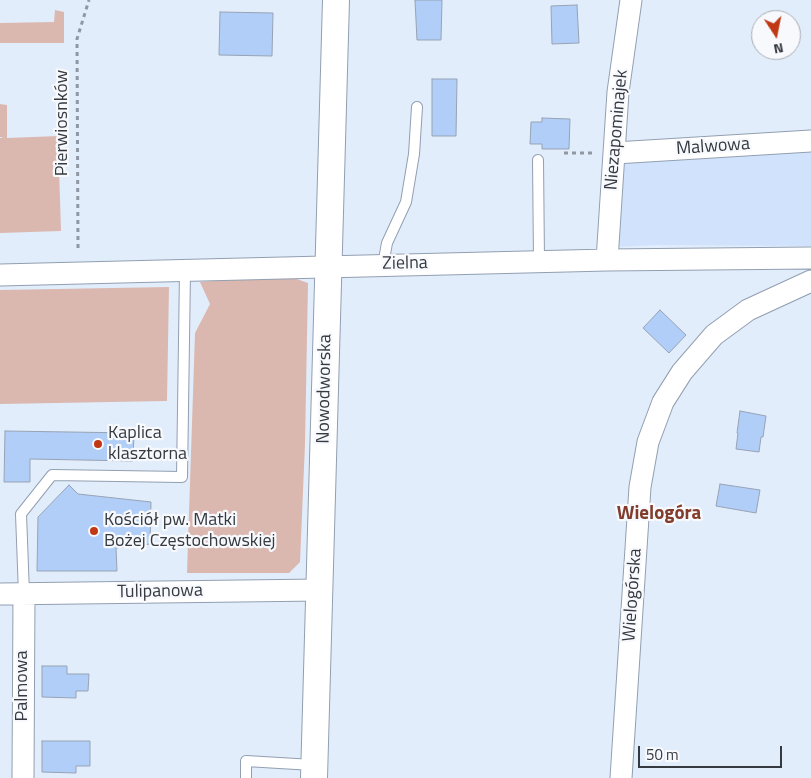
<!DOCTYPE html>
<html>
<head>
<meta charset="utf-8">
<style>
	body { margin:0 }
	#map { position:relative; width:811px; height:778px; overflow:hidden; background:#e2edfc; font-family:"Titillium Web",sans-serif }
	canvas { display:block }
	.north { position:absolute; left:751px; top:10px; width:50px; height:50px; box-sizing:border-box; background:#f7f9fd; border:1px solid #a9adb2; border-radius:50%; rotate:169deg; font-size:14px; font-weight:700; line-height:20px; text-align:center; color:#353a41 }
	.north::after { content:''; display:block; margin:auto; width:18px; height:22px; background:#c13815; clip-path:polygon(50% 0,100% 100%,50% 72%,0 100%) }
	.scale { position:absolute; left:638px; top:746px; width:144px; height:22px; box-sizing:border-box; border:2px solid #353a41; border-top:0; padding-left:6px; font-size:15px; line-height:18px; white-space:nowrap; color:#353a41; -webkit-text-stroke:4px #f7f9fd; paint-order:stroke }
</style>
</head>
<body>
<div id="map">
<canvas width="811" height="778"></canvas>
<div class="north">N</div>
<div class="scale">50 m</div>
</div>
<script>
const ctx = document.querySelector('canvas').getContext('2d');
ctx.lineJoin = 'round';
function fill(path, color) {
  ctx.fillStyle = color;
  ctx.fill(path, 'evenodd');
}
function toPath(rows) {
  const path = new Path2D();
  for (const r of rows) {
    path.moveTo(r[0], r[1]);
    for (let i = 2; i < r.length; i += 2) path.lineTo(r[i], r[i + 1]);
  }
  return path;
}
function stroke(path, color, width, dash) {
  ctx.strokeStyle = color;
  ctx.lineWidth = width;
  ctx.lineCap = dash ? 'butt' : 'round';
  ctx.setLineDash(dash || []);
  ctx.stroke(path);
}
function label(font, color, halo, rows, align = 'center') {
  ctx.font = font + ' "Titillium Web",sans-serif';
  ctx.lineWidth = 4.5;
  ctx.setLineDash([]);
  ctx.textBaseline = 'middle';
  ctx.strokeStyle = halo;
  ctx.fillStyle = color;
  for (const [text, x, y, turn = 0] of rows) {
    ctx.save();
    ctx.translate(x, y);
    ctx.rotate((+turn || 0) * Math.PI / 180);
    ctx.textAlign = isNaN(turn) ? turn : align;
    if (halo) ctx.strokeText(text, 0, 0);
    ctx.fillText(text, 0, 0);
    ctx.restore();
  }
}
fill(toPath([
	[811,147,811,246,654,245,616,247,623,162]
]), '#d1e3fc');
fill(toPath([
	[55,10,64,12,64,43,0,43,0,23,54,22],
	[0,104,7,105,7,138,58,136,61,231,0,233,0,138,4,138,0,137],
	[285,275,308,283,305,444,300,562,289,573,187,573,195,333,210,304,200,282],
	[169,287,167,401,0,404,0,290]
]), '#dbb8af');
const building = toPath([
	[415,0,442,0,441,40,417,40,415,0],
	[577,5,579,43,552,44,551,6,577,5],
	[220,12,273,13,272,56,219,55,220,12],
	[432,79,457,79,456,136,432,136,432,79],
	[542,118,570,119,569,149,542,149,542,144,530,144,531,122,542,122,542,118],
	[660,310,686,335,669,353,643,328,660,310],
	[740,411,766,416,763,437,761,437,759,452,736,449,738,433,737,433,740,411],
	[5,431,134,433,133,461,30,459,30,482,4,482,5,431],
	[720,484,760,490,756,513,716,506,720,484],
	[69,485,78,494,151,502,150,544,116,548,117,571,37,571,38,517,69,485],
	[42,666,67,666,67,674,89,674,88,691,76,691,76,698,42,697,42,666],
	[42,741,90,741,90,766,76,766,76,773,42,772,42,741]
]);
fill(building, '#b0cef7');
stroke(building, '#97a3b4', 1);
const service = toPath([
	[538,160,539,261],
	[383,265,387,243,406,202,414,154,417,107],
	[24,594,21,514,52,475,182,477,185,271],
	[246,778,246,761,313,765]
]);
const minor = toPath([
	[615,153,811,141],
	[607,260,618,92,631,0],
	[0,275,607,260,811,258],
	[0,594,320,590],
	[23,778,24,594],
	[621,778,640,487,648,442,663,402,682,372,714,335,748,310,811,281]
]);
const tertiary = toPath([
	[314,778,336,0]
]);
stroke(service, '#929fb0', 12);
stroke(minor, '#929fb0', 23);
stroke(tertiary, '#929fb0', 28);
stroke(toPath([
	[564,153,594,153],
	[78,248,77,39,89,0]
]), '#8f97a2', 3, [4, 4]);
stroke(service, '#fff', 10);
stroke(minor, '#fff', 21);
stroke(tertiary, '#fff', 26);
for (const [x, y, r, color] of [
	[98,444,5,"#c13815"],
	[94,531,5,"#c13815"]
]) {
  const dot = new Path2D();
  dot.arc(x, y, r, 0, 2 * Math.PI);
  ctx.fillStyle = color;
  ctx.fill(dot);
  stroke(dot, '#f7f9fd', 2);
}
label('18px', '#353a41', '#f7f9fd', [
	["Pierwiosnków",63,123,-90],
	["Niezapominajek",617,130,-85],
	["Malwowa",713,147,-4],
	["Zielna",405,264,-1],
	["Nowodworska",325,389,-89],
	["Tulipanowa",160,592,-1],
	["Wielogórska",633,595,-86],
	["Palmowa",23,686,-90]
]);
label('18px', '#353a41', '#f7f9fd', [
	["Kaplica",108,434],
	["klasztorna",108,455],
	["Kościół pw. Matki",104,521],
	["Bożej Częstochowskiej",104,542]
], 'left');
label('bold 19px', '#823c2c', '#f7f9fd', [
	["Wielogóra",659,514]
]);
</script>
</body>
</html>
